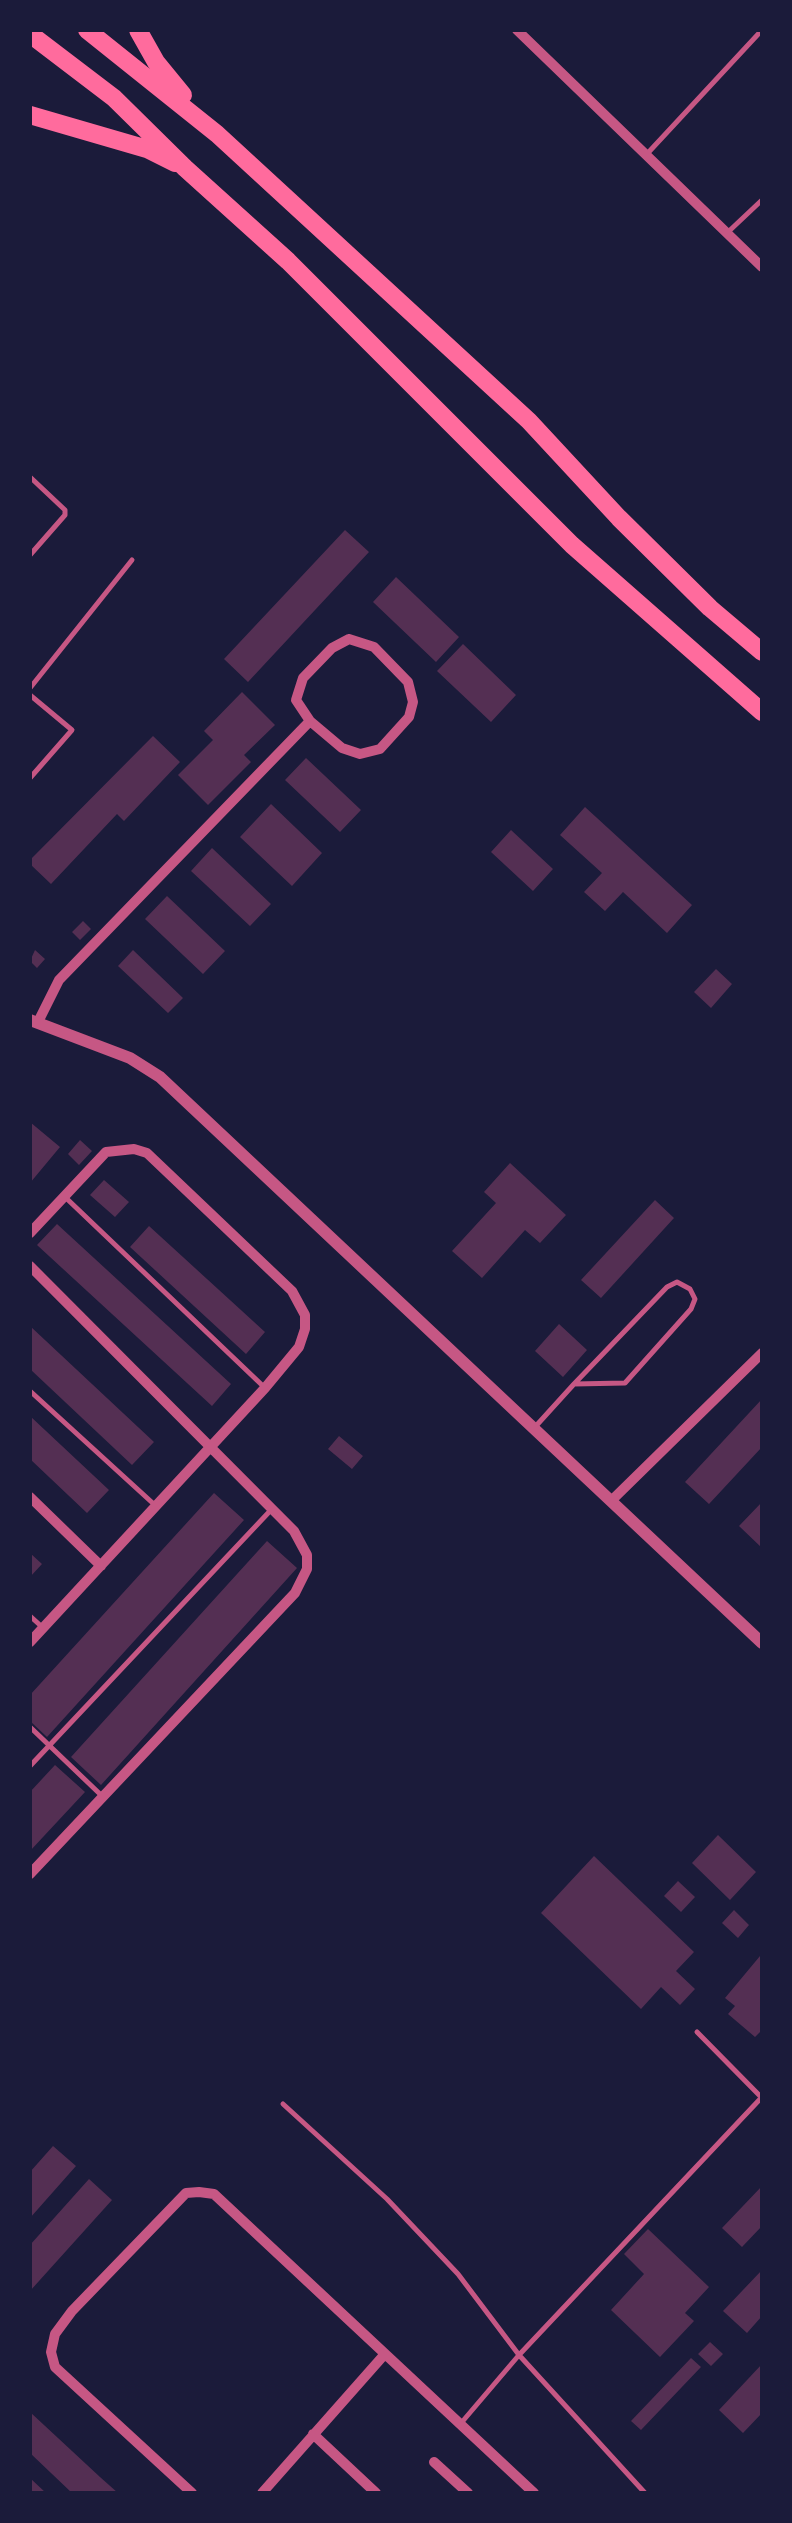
<!DOCTYPE html>
<html>
<head>
<meta charset="utf-8">
<style>
	body { margin:0 }
	#map { position:relative; width:792px; height:2523px; overflow:hidden; background:#1b1b3a; font-family:"PT Sans",sans-serif }
	canvas { display:block }
	.frame { position:absolute; inset:0; border:32px solid #1b1b3a; pointer-events:none }
</style>
</head>
<body>
<div id="map">
<canvas width="792" height="2523"></canvas>
<div class="frame"></div>
</div>
<script>
const ctx = document.querySelector('canvas').getContext('2d');
ctx.lineJoin = 'round';
function fill(path, color) {
  ctx.fillStyle = color;
  ctx.fill(path, 'evenodd');
}
function toPath(rows) {
  const path = new Path2D();
  for (const r of rows) {
    path.moveTo(r[0], r[1]);
    for (let i = 2; i < r.length; i += 2) path.lineTo(r[i], r[i + 1]);
  }
  return path;
}
function stroke(path, color, width, dash) {
  ctx.strokeStyle = color;
  ctx.lineWidth = width;
  ctx.lineCap = dash ? 'butt' : 'round';
  ctx.setLineDash(dash || []);
  ctx.stroke(path);
}
fill(toPath([
	[345,530,369,552,248,682,224,659],
	[396,577,459,637,436,662,373,602],
	[463,644,516,695,491,722,437,671],
	[242,692,275,725,244,755,251,762,208,805,178,775,213,740,204,731],
	[153,736,180,762,124,821,117,814,51,884,30,864,30,860],
	[306,758,361,810,340,832,285,780],
	[271,804,322,853,292,886,240,837],
	[585,807,692,905,667,933,623,892,605,911,584,892,602,873,560,835],
	[511,830,553,869,533,891,491,852],
	[212,848,271,904,250,926,191,871],
	[167,896,225,951,203,974,145,919],
	[83,921,91,929,80,940,72,932],
	[35,950,45,959,37,968,30,961],
	[133,950,183,998,168,1013,118,966],
	[716,969,732,984,711,1008,694,992],
	[30,1122,60,1147,30,1183],
	[80,1140,92,1151,79,1165,68,1154],
	[510,1163,566,1215,540,1243,525,1230,482,1278,452,1251,496,1203,484,1192],
	[104,1180,129,1202,115,1217,90,1195],
	[655,1200,674,1218,601,1298,581,1280],
	[57,1224,231,1384,212,1406,37,1245],
	[149,1226,265,1332,246,1354,130,1247],
	[559,1324,587,1350,563,1377,535,1351],
	[30,1326,154,1442,132,1465,30,1369],
	[762,1399,762,1447,709,1504,685,1482],
	[30,1416,109,1490,87,1513,30,1459],
	[339,1436,363,1456,352,1469,328,1449],
	[214,1493,244,1520,47,1737,30,1721,30,1695],
	[762,1502,762,1548,739,1526],
	[267,1541,297,1568,101,1785,71,1757],
	[30,1553,42,1564,30,1577],
	[55,1765,85,1792,30,1851,30,1792],
	[718,1835,756,1872,730,1900,692,1863],
	[594,1856,694,1952,676,1971,695,1989,680,2005,661,1987,641,2009,541,1913],
	[678,1881,695,1897,681,1912,664,1896],
	[734,1910,749,1925,738,1938,722,1923],
	[760,1956,762,2030,755,2037,728,2014,735,2006,725,1998],
	[53,2146,76,2166,30,2218,30,2172],
	[89,2179,112,2200,30,2291,30,2245],
	[762,2186,762,2226,742,2247,722,2228],
	[648,2229,709,2287,685,2313,694,2321,660,2357,611,2310,644,2274,624,2254],
	[762,2270,762,2316,747,2333,723,2311],
	[710,2342,723,2354,711,2366,698,2354],
	[691,2358,701,2367,641,2430,631,2421],
	[762,2364,762,2413,743,2433,719,2410],
	[30,2412,100,2477,118,2493,72,2493,30,2453],
	[30,2478,46,2493,30,2493]
]), '#542f53');
stroke(toPath([
	[646,155,762,30],
	[727,233,762,200],
	[30,477,65,510,65,515,30,555],
	[30,688,132,560],
	[30,695,72,730,30,778],
	[65,1197,263,1386],
	[30,1391,157,1507],
	[535,1427,574,1384,667,1287,677,1282,690,1289,695,1299,691,1309,625,1383,574,1384],
	[30,1616,41,1626],
	[30,1727,101,1795],
	[30,1766,270,1511],
	[697,2032,762,2098],
	[283,2104,387,2199,458,2274,519,2355,645,2493],
	[462,2422,519,2355,762,2097]
]), '#c65784', 5);
stroke(toPath([
	[517,30,762,267],
	[349,639,374,647,408,682,413,702,409,717,380,749,360,754,342,748,310,721,296,700,303,678,332,648,349,639],
	[38,1022,59,980,310,721],
	[30,1233,106,1152,134,1149,147,1153,292,1291,305,1315,305,1329,299,1347,265,1388,30,1642],
	[30,1266,294,1531,307,1555,307,1569,295,1593,30,1874],
	[30,1497,101,1566],
	[611,1501,762,1353],
	[313,2434,376,2493],
	[434,2462,468,2493],
	[192,2493,55,2367,51,2352,55,2334,72,2311,186,2193,199,2192,214,2194,534,2493],
	[262,2493,384,2355]
]), '#c65784', 10);
stroke(toPath([
	[30,1020,130,1058,160,1077,762,1643]
]), '#c65784', 12);
stroke(toPath([
	[87,30,217,134,529,421,619,518,710,608,762,652],
	[138,30,156,62,183,95],
	[30,34,114,98,185,168,288,261,572,545,762,712],
	[30,115,147,149,175,163]
]), '#ff6b9d', 18);
</script>
</body>
</html>
